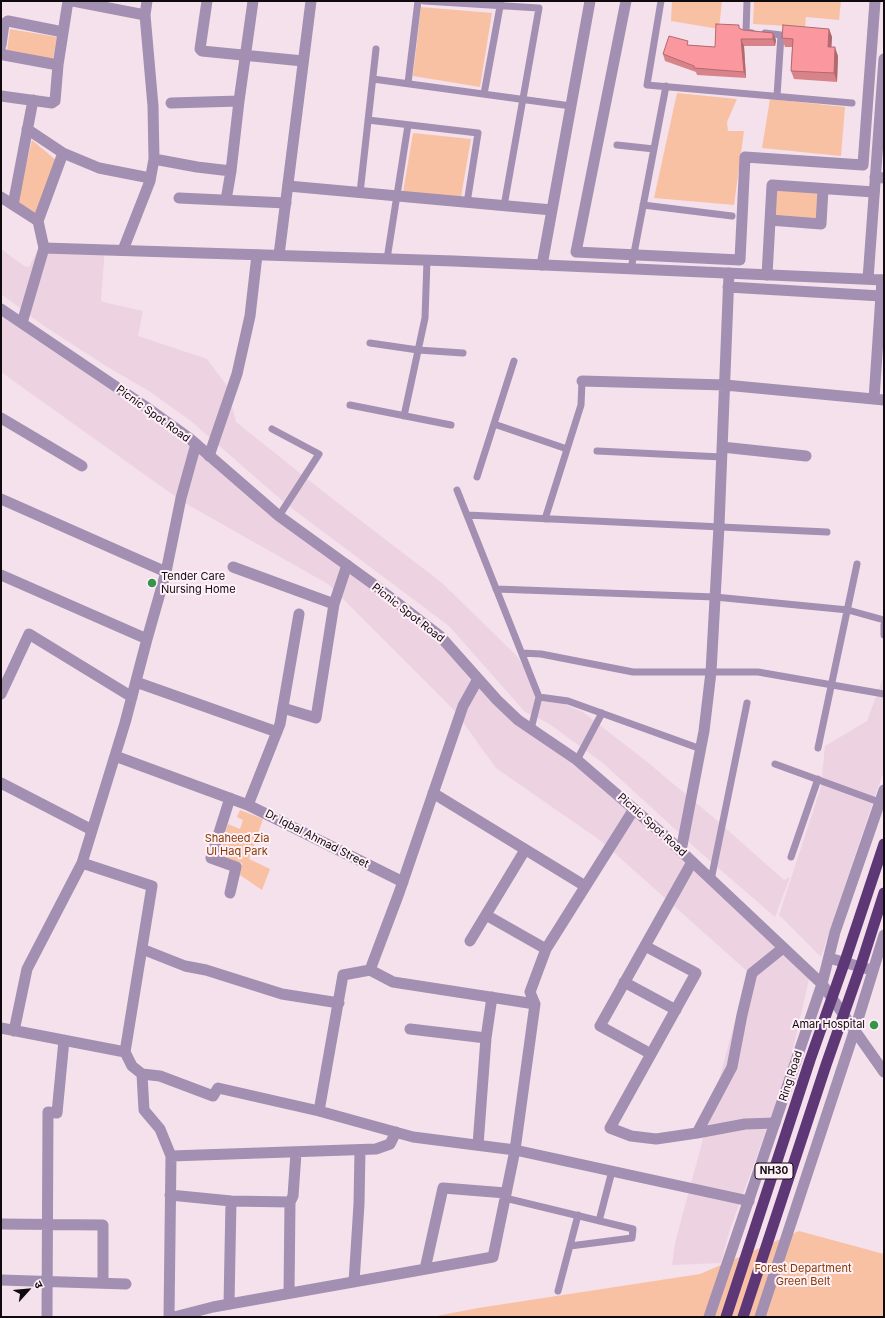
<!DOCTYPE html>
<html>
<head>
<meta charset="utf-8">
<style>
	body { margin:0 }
	#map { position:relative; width:885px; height:1318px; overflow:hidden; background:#f4e1ec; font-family:Inter,"Noto Sans Devanagari",sans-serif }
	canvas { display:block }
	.frame { position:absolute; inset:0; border:2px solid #0f0a0d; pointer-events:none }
	.north { position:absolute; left:8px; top:1270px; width:40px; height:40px; -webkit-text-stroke:3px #fff0f8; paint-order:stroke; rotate:63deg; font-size:11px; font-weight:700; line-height:16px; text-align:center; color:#0f0a0d }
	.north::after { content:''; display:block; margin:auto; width:14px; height:18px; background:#0f0a0d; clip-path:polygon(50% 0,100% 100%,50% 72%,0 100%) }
</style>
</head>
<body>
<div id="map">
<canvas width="885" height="1318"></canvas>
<div class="frame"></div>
<div class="north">उ</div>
</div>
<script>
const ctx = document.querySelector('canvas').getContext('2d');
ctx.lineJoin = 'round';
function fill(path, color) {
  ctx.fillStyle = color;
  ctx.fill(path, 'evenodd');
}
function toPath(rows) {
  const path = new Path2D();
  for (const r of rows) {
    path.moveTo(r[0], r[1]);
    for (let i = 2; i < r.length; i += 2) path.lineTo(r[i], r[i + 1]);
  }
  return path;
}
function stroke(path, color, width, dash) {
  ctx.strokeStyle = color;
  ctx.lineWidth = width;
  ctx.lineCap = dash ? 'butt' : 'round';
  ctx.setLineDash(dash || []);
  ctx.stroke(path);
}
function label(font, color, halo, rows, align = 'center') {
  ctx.font = font + ' Inter,sans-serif';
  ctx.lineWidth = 4;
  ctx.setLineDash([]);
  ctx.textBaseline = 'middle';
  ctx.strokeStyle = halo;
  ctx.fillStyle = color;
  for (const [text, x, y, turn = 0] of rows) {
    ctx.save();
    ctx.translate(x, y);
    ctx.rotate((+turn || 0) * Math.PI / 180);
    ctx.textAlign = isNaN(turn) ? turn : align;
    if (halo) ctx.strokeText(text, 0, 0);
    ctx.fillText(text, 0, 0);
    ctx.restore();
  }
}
fill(toPath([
	[40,246,105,246,101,300,103,302,143,311,138,336,207,359,227,386,236,422,325,493,442,583,517,656,540,694,583,712,646,761,713,817,784,880,790,877,775,917,702,854,604,764,548,723,525,712,449,626,286,504,192,422,149,391,106,366,44,326,1,294,1,249,24,266,29,267],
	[1,314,175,431,439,639,474,678,576,763,810,975,786,1079,766,1131,730,1229,721,1263,672,1265,675,1243,748,972,601,841,496,768,454,710,328,584,183,502,1,372],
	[884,675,884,771,875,796,821,957,779,915,821,787,825,746,867,721]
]), '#edd3e2');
fill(toPath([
	[672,1,722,1,719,29,671,21],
	[754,1,841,1,839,20,806,17,805,27,753,24],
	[421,7,492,13,480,87,413,76],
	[10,29,57,37,53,59,7,51],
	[677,93,737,99,727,122,728,131,744,131,734,205,654,198],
	[770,99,845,107,841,156,762,148],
	[413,133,471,139,461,197,403,192],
	[32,140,57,161,36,213,17,202],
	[776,188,819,191,818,219,774,217],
	[240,810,263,819,249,859,270,869,262,890,240,875,242,863,219,856,228,824,240,829,243,820,237,817],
	[799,1231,884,1254,884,1317,432,1317,478,1308,700,1274]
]), '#f9c1a3');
stroke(toPath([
	[424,1,539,8,504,206],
	[661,1,647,85,852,103],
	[747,1,746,32,752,33],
	[765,33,781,35,777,96],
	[373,79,571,106],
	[408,83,418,1],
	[484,94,501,1],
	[368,120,478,133,467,203],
	[617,145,654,149],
	[360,193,376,49],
	[643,205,732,216],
	[387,259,408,125],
	[631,269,666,86],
	[370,343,418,350,463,353],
	[350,405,451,425],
	[404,416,425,318,427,260],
	[494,424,567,449],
	[272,429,319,454,279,516],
	[597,451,722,457],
	[477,477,514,361],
	[457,490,539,697,531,729],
	[467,515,827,532],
	[545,519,581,405,582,381],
	[496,589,715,597,848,610,884,620],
	[884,625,884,635],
	[522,653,541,654,633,672,758,672,884,694],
	[539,697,568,701,701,749],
	[818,748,857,564],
	[577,760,602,713],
	[775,764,879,802],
	[791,857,818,779],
	[711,880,747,703],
	[505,1198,633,1229,632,1238,570,1246],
	[599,1221,612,1171],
	[558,1291,578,1215]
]), '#a28fb1', 7);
stroke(toPath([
	[73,1,145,15],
	[207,1,200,49,202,51,303,61],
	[626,1,576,252,740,260,745,157,863,165,875,1],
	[1,45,4,24,8,21,63,32],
	[1,52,4,55,58,65],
	[1,96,52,103,55,101,58,65,68,1],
	[171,103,239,101],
	[27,129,63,153,99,168,150,178],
	[154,159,197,167,231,171],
	[875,177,884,178],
	[288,186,552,210],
	[1,197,38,221,44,248],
	[179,198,286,203],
	[226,200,231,171,239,101,253,1],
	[13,205,33,100],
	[770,220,821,224,823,189],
	[38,221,63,153],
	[123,250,150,181,154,159,153,106,145,15,147,1],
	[542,265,590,1],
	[767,275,772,185,874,192],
	[728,287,881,296],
	[582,381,725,385,884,400],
	[874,399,882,280],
	[1,418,82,466],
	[722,447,806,456],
	[209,456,237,374,250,316,257,255],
	[1,499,166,572],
	[233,567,334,604,316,718,283,708],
	[1,575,147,639],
	[334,604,347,565],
	[136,682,277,732],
	[1,694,29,634,132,697],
	[115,756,248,805,403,882],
	[1,783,92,830],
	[433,793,585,886],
	[248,805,280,724,299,614],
	[681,851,704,731,711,672,719,526,729,273],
	[82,863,152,886,125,1052,132,1066,142,1074,144,1110,160,1129,171,1156,169,1317],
	[230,893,236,867,211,858,230,798],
	[486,915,546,949],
	[470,941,525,850],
	[645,946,696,973,610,1128,631,1136,656,1139,697,1133,745,1124,775,1123],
	[142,949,185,966,206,970,282,994,339,1003],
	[370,970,399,893,463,706,478,679],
	[624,982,676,1010],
	[1,1028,125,1052],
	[410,1029,486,1038,478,1145],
	[14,1031,27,969,82,863,125,723,147,639,166,572,181,498,196,444],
	[486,1038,492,997],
	[651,1054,600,1026,692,862],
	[142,1074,160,1076,213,1096,218,1088,319,1111,413,1137,515,1150,749,1201],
	[319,1111,343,975,370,970,393,982,535,1004],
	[697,1133,732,1067,742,1015,752,973,783,948],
	[171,1156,376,1149,390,1144,396,1132],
	[170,1195,231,1201,290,1202,293,1196,296,1153],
	[1,1224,103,1225,103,1283],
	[425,1269,443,1188,506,1193],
	[1,1280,126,1284],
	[354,1282,359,1204,360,1150],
	[289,1293,290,1202],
	[229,1304,231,1201],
	[47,1317,48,1112,57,1113,64,1040],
	[174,1317,213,1307,493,1257,515,1150,535,1004,530,992,546,949,634,809]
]), '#a28fb1', 11);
stroke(toPath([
	[279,255,311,1],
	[868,279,884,59],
	[1,309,146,407,189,438,279,516,373,584,440,636,497,700,518,720,577,760,665,836,822,984,884,1072],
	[22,323,44,248,454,261,884,280],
	[829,958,868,969],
	[709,1317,822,984,835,932,884,790],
	[760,1317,855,1029,884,935]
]), '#a28fb1', 11);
stroke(toPath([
	[726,1317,810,1060,845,961,884,844],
	[743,1317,826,1065,861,965,884,893]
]), '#5e3777', 11);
fill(toPath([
	[740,29,743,30,773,33,776,40,775,46,744,46,746,78,697,75,696,72,665,61,663,54,689,45,715,47],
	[829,29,832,37,831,47,838,56,837,82,794,79,791,71,792,47,785,47,782,38]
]), '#d88389');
fill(toPath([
	[829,29,832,37,831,55,828,47],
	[773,33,776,40,775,46,773,39],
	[741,39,744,46,746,78,744,72],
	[835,47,838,56,837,82,834,73]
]), '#b06a6f');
const building = toPath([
	[716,24,739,25,739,28,743,30,773,33,773,39,741,39,744,72,694,68,694,66,663,54,669,36,688,41,687,45,715,47,716,24],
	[783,25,829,29,828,47,835,47,834,73,791,71,793,39,782,38,783,25]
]);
fill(building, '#fb989f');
stroke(building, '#b06a6f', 1);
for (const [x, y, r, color] of [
	[152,583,5,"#369548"],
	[874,1025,5,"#369548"]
]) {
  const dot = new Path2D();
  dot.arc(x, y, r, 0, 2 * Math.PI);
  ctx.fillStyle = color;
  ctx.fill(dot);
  stroke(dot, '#fff0f8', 1.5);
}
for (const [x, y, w] of [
	[774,1171,38]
]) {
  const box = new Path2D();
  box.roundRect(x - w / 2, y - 8, w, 16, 3);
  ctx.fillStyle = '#fff0f8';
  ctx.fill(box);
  stroke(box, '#0f0a0d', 1);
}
label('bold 10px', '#0f0a0d', null, [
	["NH30",774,1171]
]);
label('11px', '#0f0a0d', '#fff0f8', [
	["Picnic Spot Road",153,414,36],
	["Picnic Spot Road",408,613,38],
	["Picnic Spot Road",652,825,42],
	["Dr Iqbal Ahmad Street",317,839,27],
	["Ring Road",791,1076,-72]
]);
label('11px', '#0f0a0d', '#fff0f8', [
	["Tender Care",161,577],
	["Nursing Home",161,590],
	["Amar Hospital",865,1025,"right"]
], 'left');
label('11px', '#843900', '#fff0f8', [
	["Shaheed Zia",237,839],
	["Ul Haq Park",237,852],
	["Forest Department",803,1269],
	["Green Belt",803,1282]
]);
</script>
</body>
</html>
